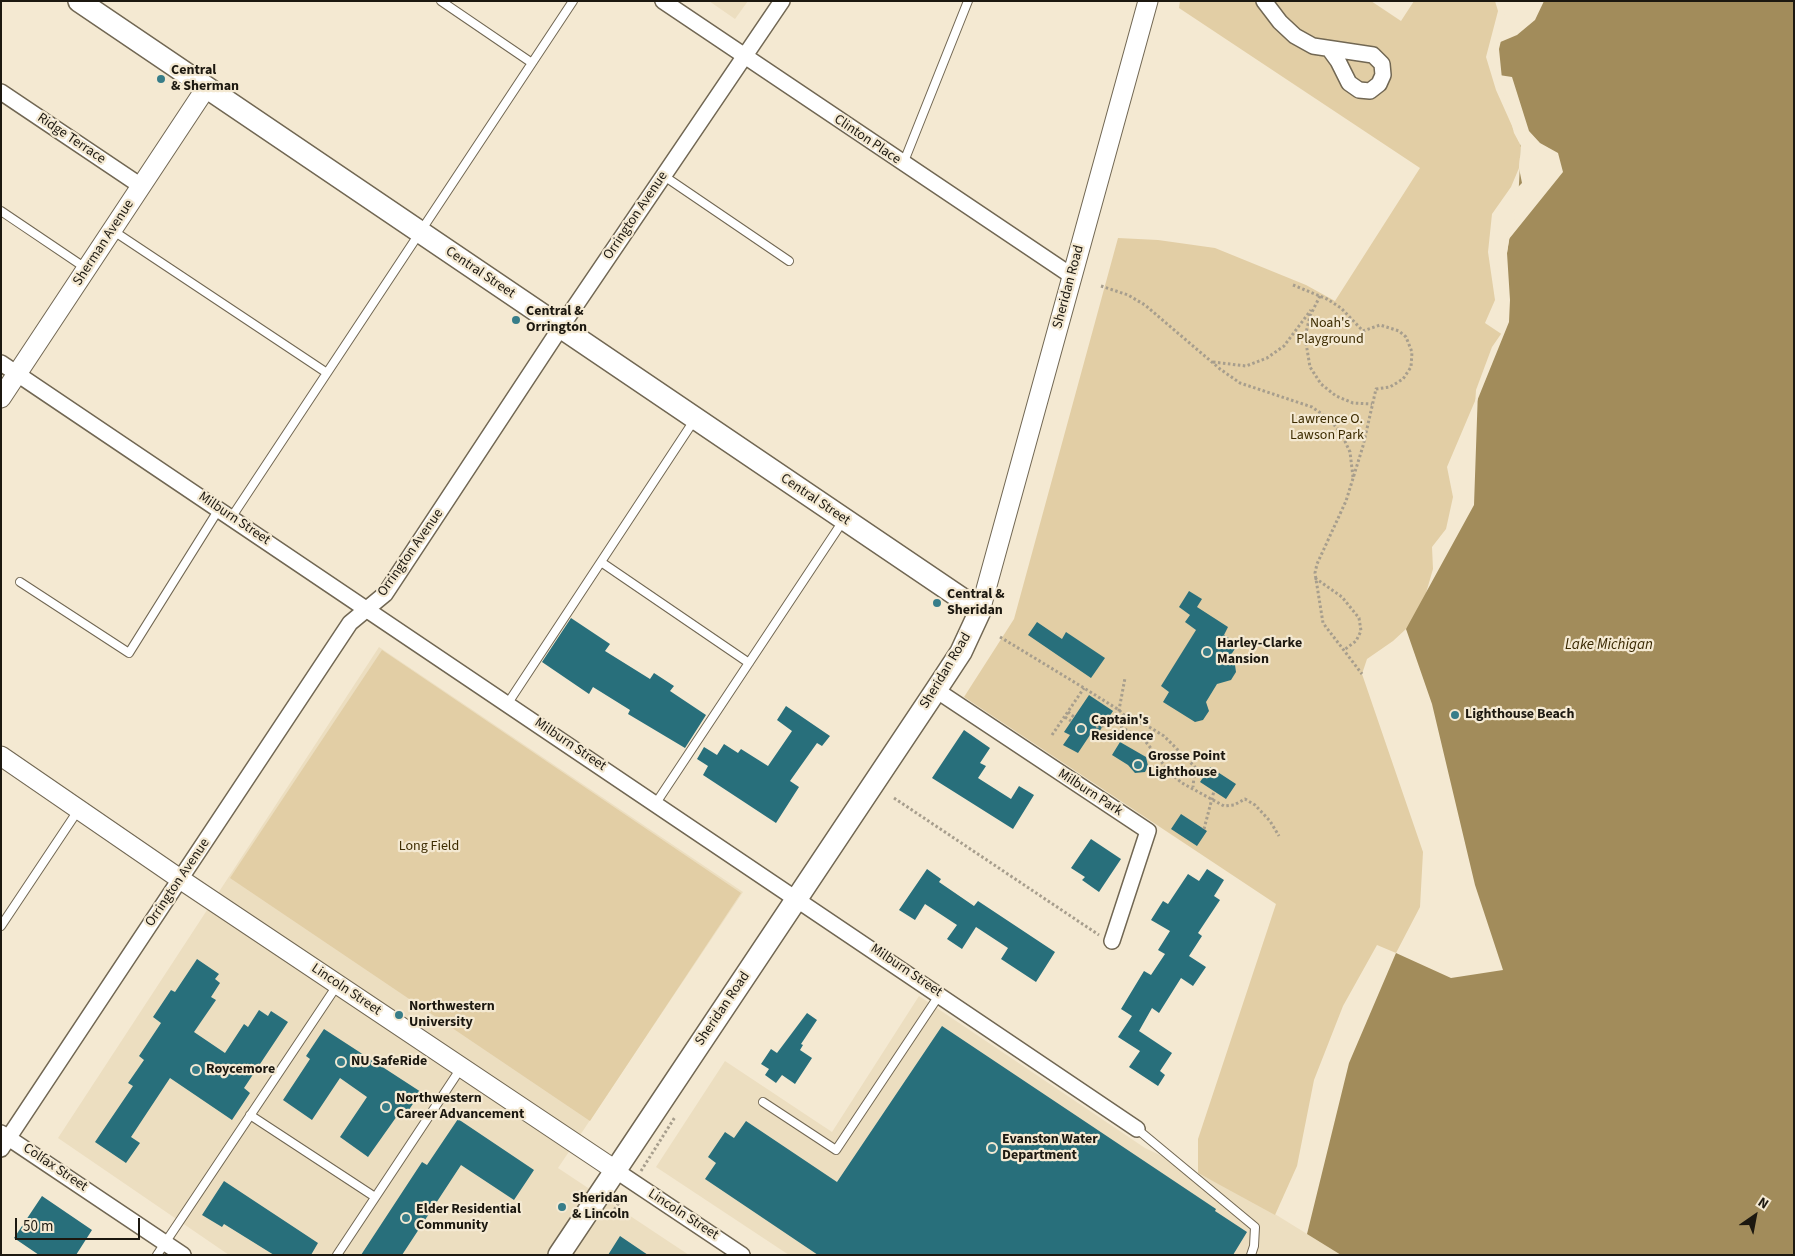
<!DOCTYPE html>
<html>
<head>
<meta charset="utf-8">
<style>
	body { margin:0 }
	#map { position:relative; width:1795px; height:1256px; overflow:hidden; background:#f4e9d2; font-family:"Source Sans 3",sans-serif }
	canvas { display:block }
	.frame { position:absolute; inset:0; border:2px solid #1c1810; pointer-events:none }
	.north { position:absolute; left:1730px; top:1191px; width:50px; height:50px; -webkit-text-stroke:4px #f4e9d2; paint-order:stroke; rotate:33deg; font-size:14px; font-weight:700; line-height:20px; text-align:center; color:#1c1810 }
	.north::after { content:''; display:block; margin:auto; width:18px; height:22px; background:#1c1810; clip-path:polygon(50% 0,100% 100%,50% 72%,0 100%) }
	.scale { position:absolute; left:15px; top:1218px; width:125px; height:22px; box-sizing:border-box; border:2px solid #1c1810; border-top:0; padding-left:6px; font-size:15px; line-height:18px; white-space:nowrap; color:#1c1810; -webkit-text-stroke:4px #f4e9d2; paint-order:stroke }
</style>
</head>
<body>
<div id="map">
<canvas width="1795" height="1256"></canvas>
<div class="frame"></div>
<div class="north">N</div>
<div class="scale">50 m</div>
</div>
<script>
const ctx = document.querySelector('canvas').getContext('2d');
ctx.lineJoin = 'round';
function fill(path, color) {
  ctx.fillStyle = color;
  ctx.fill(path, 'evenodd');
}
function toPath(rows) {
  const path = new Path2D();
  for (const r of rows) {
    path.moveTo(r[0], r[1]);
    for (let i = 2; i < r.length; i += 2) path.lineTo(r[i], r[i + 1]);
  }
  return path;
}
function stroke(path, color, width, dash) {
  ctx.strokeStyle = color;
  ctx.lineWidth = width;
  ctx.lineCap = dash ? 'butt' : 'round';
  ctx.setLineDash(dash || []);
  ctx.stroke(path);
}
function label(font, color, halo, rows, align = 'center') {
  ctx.font = font + ' "Source Sans 3",sans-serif';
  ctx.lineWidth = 4.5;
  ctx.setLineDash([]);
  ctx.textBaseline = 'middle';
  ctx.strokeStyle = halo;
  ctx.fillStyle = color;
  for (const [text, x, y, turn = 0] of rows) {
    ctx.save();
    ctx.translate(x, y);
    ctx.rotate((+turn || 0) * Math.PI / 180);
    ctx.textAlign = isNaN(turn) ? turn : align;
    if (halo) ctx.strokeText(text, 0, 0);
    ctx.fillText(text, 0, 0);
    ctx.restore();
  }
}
fill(toPath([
	[709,1,748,1,735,19],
	[379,647,743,892,558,1168,689,1255,229,1255,58,1138],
	[919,996,1145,1148,1249,1198,1341,1255,789,1255,656,1167,725,1061,832,1132]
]), '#ecdec0');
fill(toPath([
	[1180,1,1371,1,1401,21,1414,1,1495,1,1498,11,1486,57,1496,90,1521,146,1519,168,1511,187,1492,214,1488,252,1495,300,1485,323,1503,335,1447,467,1453,497,1446,529,1432,547,1433,569,1419,617,1393,641,1367,659,1362,674,1423,852,1420,907,1396,953,1377,945,1343,1006,1314,1080,1297,1166,1275,1215,1198,1173,1198,1139,1276,904,964,697,1014,619,1118,238,1158,240,1215,248,1306,285,1335,301,1420,168,1179,8],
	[382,650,741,893,590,1121,230,878]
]), '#e2cea5');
fill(toPath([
	[1504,1,1794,1,1794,1255,1341,1255,1307,1234,1349,1063,1396,953,1451,978,1503,970,1475,885,1432,704,1406,629,1474,505,1478,390,1503,335,1507,253,1510,235,1517,220,1521,147,1502,79,1499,49,1508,12]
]), '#a28c5b');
fill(toPath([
	[1502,1,1544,1,1535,20,1517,35,1498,43,1505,12],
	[1499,75,1512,77,1529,131,1540,143,1558,153,1563,172,1509,239,1507,253,1510,300,1509,322,1475,406,1476,390,1492,347,1501,334,1503,322,1496,303,1494,276,1514,220,1517,188,1522,183,1519,168,1521,146,1514,133]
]), '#f4e9d2');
fill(toPath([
	[1189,591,1202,599,1197,607,1228,627,1224,635,1238,644,1227,661,1235,665,1236,672,1231,680,1217,684,1206,702,1209,711,1203,720,1195,722,1163,702,1169,692,1161,686,1196,630,1185,622,1190,615,1179,607],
	[571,618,610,644,605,651,650,679,654,673,674,686,670,691,706,715,685,748,628,714,630,710,593,687,589,694,542,662],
	[1037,622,1062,639,1066,632,1105,658,1091,678,1028,635],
	[1089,695,1113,711,1095,738,1090,735,1078,753,1063,745,1070,735,1064,732],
	[786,706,830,736,822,746,817,743,790,781,799,787,776,823,703,775,708,766,697,759,704,747,717,755,724,744,738,753,741,749,768,766,792,731,777,720],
	[964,730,990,748,980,763,986,766,978,778,1011,799,1019,786,1034,795,1013,829,932,778],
	[1120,742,1146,757,1148,766,1145,772,1135,773,1128,765,1112,755],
	[1210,767,1236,784,1226,799,1200,782],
	[1181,814,1207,831,1197,846,1171,829],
	[1091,839,1121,859,1099,892,1082,880,1085,877,1071,868],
	[927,869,941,879,939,882,974,906,978,901,1055,952,1036,982,1001,959,1008,948,976,927,962,949,947,939,957,925,925,904,915,920,899,910],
	[1207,869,1224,880,1214,896,1220,900,1198,933,1202,936,1189,956,1206,967,1193,986,1181,978,1159,1013,1152,1008,1139,1031,1172,1053,1160,1071,1165,1075,1158,1086,1129,1067,1140,1051,1118,1037,1132,1016,1121,1009,1144,971,1151,975,1165,954,1158,950,1170,931,1151,920,1163,901,1168,904,1188,874,1199,881],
	[197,959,219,974,215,979,220,983,211,997,216,1000,194,1032,225,1053,244,1024,248,1027,259,1010,268,1016,271,1011,288,1022,244,1088,250,1093,232,1120,170,1078,131,1137,140,1143,126,1163,95,1142,133,1086,128,1083,144,1060,139,1056,161,1023,153,1017,171,990,175,992],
	[807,1013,817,1020,801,1044,803,1045,800,1050,812,1058,795,1084,782,1075,776,1083,765,1075,769,1069,761,1064,771,1049,777,1053],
	[942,1026,1216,1209,1215,1211,1247,1232,1233,1255,818,1255,705,1179,716,1163,708,1157,725,1132,734,1138,746,1121,837,1182],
	[324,1029,421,1092,402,1120,397,1116,368,1157,340,1137,367,1097,340,1078,312,1120,283,1100,310,1059,306,1056],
	[458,1119,534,1170,514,1200,461,1165,402,1255,361,1255,422,1162,427,1165],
	[224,1181,318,1243,311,1255,274,1255,224,1224,222,1227,202,1215],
	[42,1196,92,1230,76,1255,39,1255,14,1238],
	[620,1236,648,1255,608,1255]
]), '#286f7b');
const service = toPath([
	[441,1,532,63],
	[903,164,968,1],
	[664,176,789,261],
	[1,211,87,269],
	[112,230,327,373],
	[231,518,573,1],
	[601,562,749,663],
	[20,582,129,653,219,509],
	[508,703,695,419],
	[656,803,843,521],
	[1,926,79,809],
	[763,1102,836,1150,940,994],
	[250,1115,375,1197],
	[1137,1129,1255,1227,1254,1246,1251,1255],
	[157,1255,338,984],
	[337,1255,461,1068]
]);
const minor = toPath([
	[663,1,1072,276],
	[1264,1,1280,22,1295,36,1313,46,1373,55,1382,64,1383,75,1379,84,1370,91,1359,90,1349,83,1338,61,1330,50],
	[1,92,141,186],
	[1,363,1137,1129],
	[936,690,1148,831,1112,941],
	[1,1133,183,1255],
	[1,1149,350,623,385,594,561,327,782,1],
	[615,1170,742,1255]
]);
const tertiary = toPath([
	[1,398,206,88],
	[980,611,1148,1],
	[1,756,180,879,615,1170]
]);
const secondary = toPath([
	[79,1,980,611,961,652,936,690,559,1255]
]);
stroke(service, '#716753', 10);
stroke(minor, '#716753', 18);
stroke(tertiary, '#716753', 21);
stroke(secondary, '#716753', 24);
stroke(toPath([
	[1293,285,1327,299,1341,308,1363,331,1380,325,1399,331,1406,337,1412,352,1411,367,1403,379,1390,387,1376,389,1363,446,1346,501,1317,564,1315,573,1323,623,1362,674],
	[1101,286,1128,295,1145,305,1220,369,1240,383,1312,407,1329,419,1341,433,1350,452,1353,477],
	[1320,296,1310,316,1305,337,1310,367,1321,384,1336,396,1353,403,1372,404],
	[1213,362,1246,366,1267,358,1284,346,1311,310],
	[1315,578,1342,597,1359,618,1361,631,1356,641,1344,650],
	[1000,637,1084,688,1119,710,1128,719,1146,725,1164,736,1195,767,1193,787],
	[1068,712,1074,717],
	[1065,717,1071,721],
	[1112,721,1146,742,1170,773,1182,783,1224,806,1234,805,1245,799,1255,805,1270,821,1279,836],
	[1096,727,1109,725,1119,710,1125,678],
	[1052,735,1084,688],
	[894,798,1099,935],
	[1204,829,1214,791],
	[641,1171,675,1117],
	[610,1212,614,1210,625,1194]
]), '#a79e8d', 3, [2.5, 2.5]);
stroke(service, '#fff', 8);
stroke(minor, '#fff', 15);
stroke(tertiary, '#fff', 19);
stroke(secondary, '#fff', 21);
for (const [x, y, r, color] of [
	[161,79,5,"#377d89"],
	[516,320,5,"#377d89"],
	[937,603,5,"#377d89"],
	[1207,652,5,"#377d89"],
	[1455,715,5,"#377d89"],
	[1081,729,5,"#377d89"],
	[1138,765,5,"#377d89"],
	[399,1015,5,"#377d89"],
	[341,1062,5,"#377d89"],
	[196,1070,5,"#377d89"],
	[386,1107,5,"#377d89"],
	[992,1148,5,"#377d89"],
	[562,1207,5,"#377d89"],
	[406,1218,5,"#377d89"]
]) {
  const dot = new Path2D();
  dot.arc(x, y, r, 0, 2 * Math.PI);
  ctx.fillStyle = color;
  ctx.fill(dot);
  stroke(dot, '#f4e9d2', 2);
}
label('bold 14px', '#1c1810', '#f4e9d2', [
	["Central",171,71],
	["& Sherman",171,87],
	["Central &",526,312],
	["Orrington",526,328],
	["Central &",947,595],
	["Sheridan",947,611],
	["Harley-Clarke",1217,644],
	["Mansion",1217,660],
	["Lighthouse Beach",1465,715],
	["Captain's",1091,721],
	["Residence",1091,737],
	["Grosse Point",1148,757],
	["Lighthouse",1148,773],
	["Northwestern",409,1007],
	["University",409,1023],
	["NU SafeRide",351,1062],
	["Roycemore",206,1070],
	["Northwestern",396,1099],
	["Career Advancement",396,1115],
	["Evanston Water",1002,1140],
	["Department",1002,1156],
	["Sheridan",572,1199],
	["& Lincoln",572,1215],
	["Elder Residential",416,1210],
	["Community",416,1226]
], 'left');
label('14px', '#1c1810', '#f4e9d2', [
	["Ridge Terrace",71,139,34],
	["Clinton Place",867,140,34],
	["Orrington Avenue",636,216,-56],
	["Sherman Avenue",104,243,-57],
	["Central Street",480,273,34],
	["Sheridan Road",1069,287,-75],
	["Central Street",815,500,34],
	["Milburn Street",234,519,34],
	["Orrington Avenue",411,553,-55],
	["Sheridan Road",946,671,-59],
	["Milburn Street",570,745,34],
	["Milburn Park",1090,793,33],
	["Orrington Avenue",178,883,-56],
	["Milburn Street",906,971,34],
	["Lincoln Street",346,990,34],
	["Sheridan Road",723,1009,-56],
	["Colfax Street",55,1168,34],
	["Lincoln Street",683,1215,33]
]);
label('14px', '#3d2c01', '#f4e9d2', [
	["Noah's",1330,324],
	["Playground",1330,340],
	["Lawrence O.",1327,420],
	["Lawson Park",1327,436],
	["Long Field",429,847]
]);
label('italic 15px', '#382700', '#f4e9d2', [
	["Lake Michigan",1609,646]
]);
</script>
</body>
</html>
